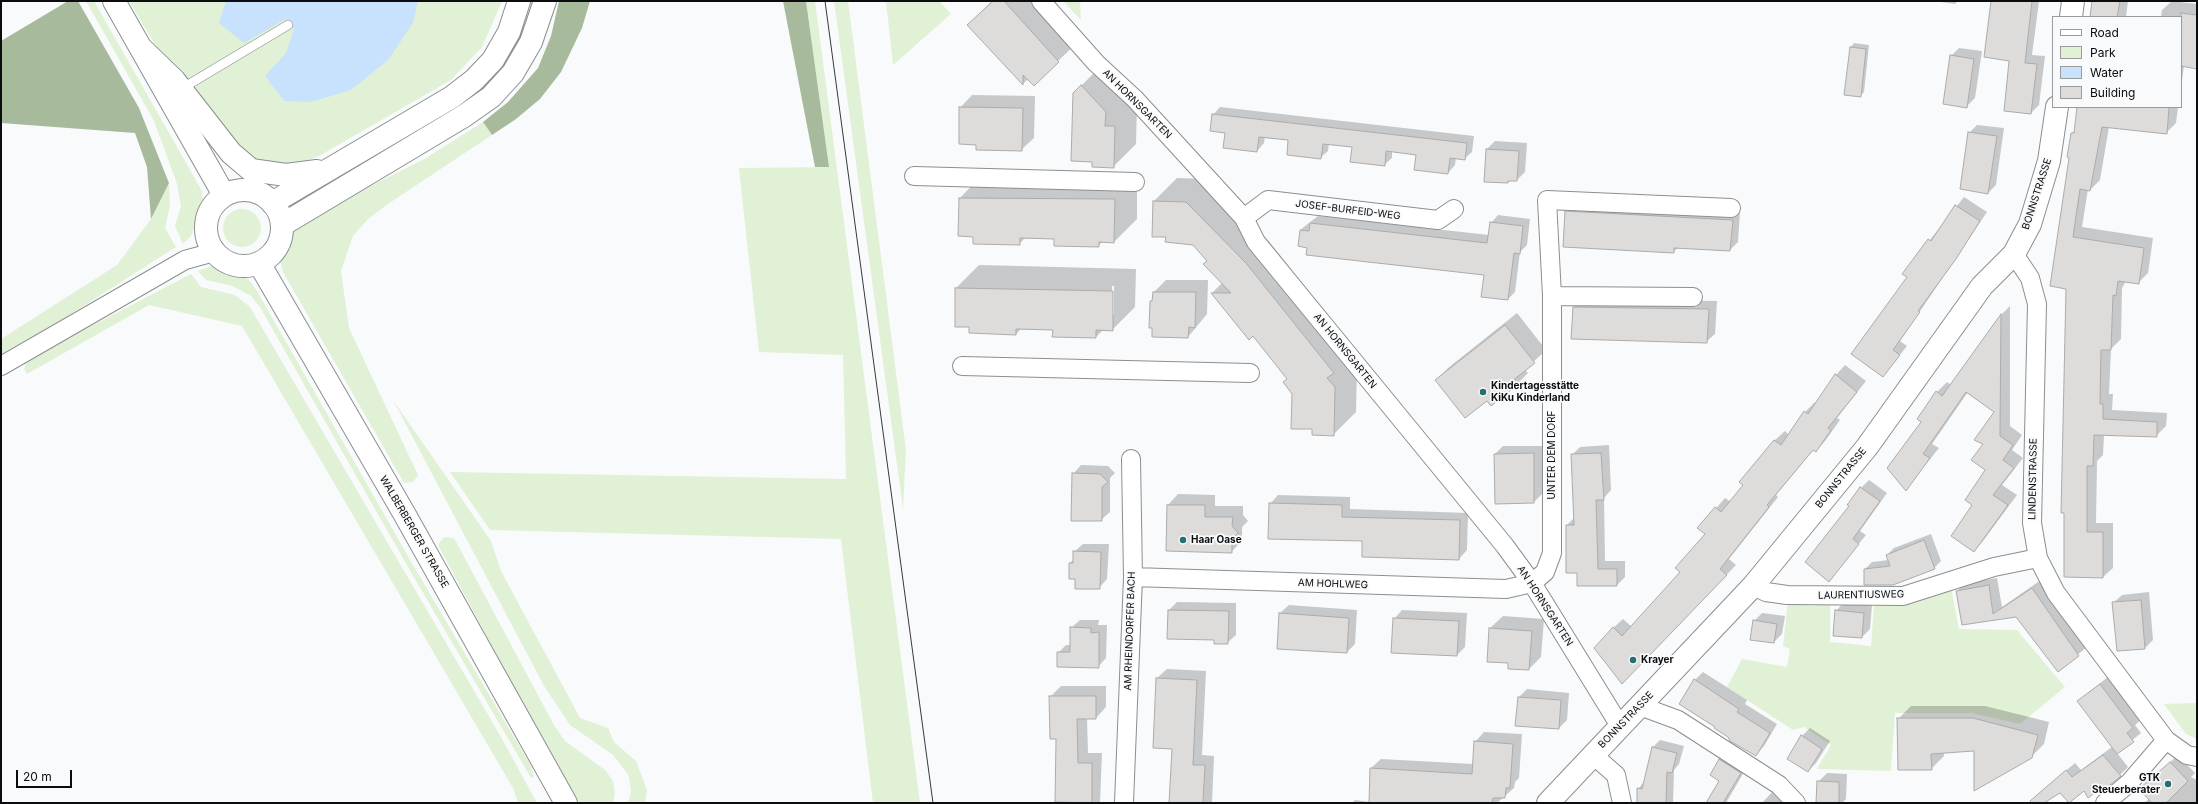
<!DOCTYPE html>
<html>
<head>
<meta charset="utf-8">
<style>
	body { margin:0 }
	#map { position:relative; width:2198px; height:804px; overflow:hidden; background:#f9fafc; font-family:Inter,sans-serif }
	canvas { display:block }
	.frame { position:absolute; inset:0; border:2px solid #0b0c0d; pointer-events:none }
	.legend { position:absolute; left:2052px; top:16px; width:130px; height:92px; box-sizing:border-box; background:#f9fafc; border:1px solid #9a9b9c; margin:0; padding:5px 7px; list-style:none; font-size:12px; color:#0b0c0d }
	.legend li { display:flex; align-items:center; gap:8px; height:20px }
	.legend b { width:20px; border:1px solid #9a9b9c }
	.scale { position:absolute; left:16px; top:770px; width:56px; height:18px; box-sizing:border-box; border:2px solid #0b0c0d; border-top:0; padding-left:5px; font-size:12px; line-height:14px; white-space:nowrap; color:#0b0c0d; -webkit-text-stroke:3px #f9fafc; paint-order:stroke }
</style>
</head>
<body>
<div id="map">
<canvas width="2198" height="804"></canvas>
<div class="frame"></div>
<ul class="legend">
<li><b style="height:5px;background:#fff"></b>Road</li>
<li><b style="height:11px;background:#e1f1d6"></b>Park</li>
<li><b style="height:11px;background:#c8e1fc"></b>Water</li>
<li><b style="height:11px;background:#dedcda"></b>Building</li>
</ul>
<div class="scale">20 m</div>
</div>
<script>
const ctx = document.querySelector('canvas').getContext('2d');
ctx.lineJoin = 'round';
function fill(path, color) {
  ctx.fillStyle = color;
  ctx.fill(path, 'evenodd');
}
function toPath(rows) {
  const path = new Path2D();
  for (const r of rows) {
    if (r.length === 3) {
      path.moveTo(r[0] + r[2], r[1]);
      path.arc(r[0], r[1], r[2], 0, 2 * Math.PI);
      continue;
    }
    path.moveTo(r[0], r[1]);
    for (let i = 2; i < r.length; i += 2) path.lineTo(r[i], r[i + 1]);
  }
  return path;
}
function stroke(path, color, width, dash) {
  ctx.strokeStyle = color;
  ctx.lineWidth = width;
  ctx.lineCap = dash ? 'butt' : 'round';
  ctx.setLineDash(dash || []);
  ctx.stroke(path);
}
function label(font, color, halo, rows, align = 'center') {
  ctx.font = font + ' Inter,sans-serif';
  ctx.lineWidth = 3.5;
  ctx.setLineDash([]);
  ctx.textBaseline = 'middle';
  ctx.strokeStyle = halo;
  ctx.fillStyle = color;
  for (const [text, x, y, turn = 0] of rows) {
    ctx.save();
    ctx.translate(x, y);
    ctx.rotate((+turn || 0) * Math.PI / 180);
    ctx.textAlign = isNaN(turn) ? turn : align;
    if (halo) ctx.strokeText(text, 0, 0);
    ctx.fillText(text, 0, 0);
    ctx.restore();
  }
}
fill(toPath([
	[86,1,94,1,202,191,203,203,196,216,195,225,191,236,183,244,175,226,181,206,177,184,154,121],
	[129,1,502,1,482,47,451,80,319,156,293,166,260,163,246,155,164,60],
	[525,1,538,1,521,43,500,77,455,114,308,196,304,191,466,101,498,68],
	[806,1,815,1,920,803,873,803,841,539,490,530,450,472,846,479,843,355,759,352,739,168,829,167],
	[834,1,848,1,906,450,903,509],
	[886,1,939,1,951,14,893,65],
	[1063,1,1080,1,1081,20],
	[483,122,492,135,388,204,368,219,353,236,341,271,349,328,418,475,413,482,404,483,283,272,279,257,287,230,345,192,369,187,426,158],
	[169,183,170,206,165,228,176,247,63,319,1,354,1,339,117,265,151,219],
	[242,228,19],
	[211,266,243,276,250,281,257,291,413,565,531,766,534,777,531,778,408,567,260,307,251,296,232,286,206,280,198,271],
	[191,274,201,287,235,295,250,307,501,737,537,803,518,803,513,788,242,326,149,305,27,374,24,369,28,359],
	[393,400,491,541,501,571,580,718,608,728,614,742,636,761,647,790,645,803,628,803,631,792,629,776,613,755,570,725,544,686],
	[444,537,454,538,554,725,565,741,605,770,613,781,615,793,613,803,580,803,540,736,438,545],
	[1951,587,1959,629,2017,630,2065,687,2020,724,1972,713,1895,713,1891,771,1817,769,1831,745,1804,727,1793,730,1727,687,1742,659,1787,667,1790,649,1783,646,1788,600,1810,606,1830,604,1830,642,1871,646,1874,606,1908,602],
	[2197,703,2197,739,2186,734,2164,704]
]), '#e1f1d6');
fill(toPath([
	[68,1,78,1,139,108,169,183,151,219,147,167,135,133,1,123,1,41],
	[559,1,590,1,582,28,561,72,540,99,516,119,492,135,483,122,508,102,538,68,551,36],
	[783,1,806,1,829,167,815,167]
]), '#a8ba9c');
fill(toPath([
	[226,1,418,1,413,23,388,60,351,90,311,102,284,101,265,76,286,53,294,29,286,19,244,43,219,23]
]), '#c8e1fc');
fill(toPath([
	[992,1,1047,1,1082,38,1034,84,1028,79,1023,84,968,25],
	[1934,1,1958,1,1955,4],
	[1992,1,2039,1,2032,55,2045,56,2039,105,2031,113,2011,60],
	[2094,1,2128,1,2126,17,2092,17],
	[2172,1,2197,4,2197,68,2184,66,2181,88,2181,17,2161,17,2162,10],
	[1854,43,1869,45,1864,92,1860,96,1851,47],
	[1959,48,1982,51,1975,98,1967,106,1951,56],
	[1097,70,1137,103,1136,144,1113,167,1093,161,1074,93],
	[972,95,1035,96,1034,138,1021,150,977,144,960,108],
	[1220,107,1474,136,1472,152,1464,159,1456,158,1455,165,1448,173,1417,154,1392,151,1392,158,1384,165,1353,146,1329,143,1328,151,1320,158,1289,140,1265,136,1264,143,1257,151,1226,132,1213,115],
	[2079,107,2178,107,2176,123,2166,133,2109,127,2100,180,2090,190,2088,189,2082,227,2153,238,2148,273,2138,283,2126,281,2122,288,2121,339,2111,349,2109,394,2113,394,2112,410,2167,413,2166,426,2156,436,2104,435,2103,455,2097,461,2096,523,2113,523,2113,568,2103,577,2065,576,2070,157,2072,133,2076,129],
	[1977,125,2004,128,1996,185,1988,193,1969,133],
	[1495,141,1527,143,1525,172,1517,180,1509,180,1507,182,1487,149],
	[982,175,1137,177,1137,219,1114,242,1103,241,1098,246,1055,238,1026,237,1019,244,974,236,960,198],
	[1177,178,1209,179,1268,240,1356,350,1350,355,1357,364,1356,412,1333,435,1313,428,1293,394,1288,378,1253,335,1249,339,1212,293,1222,283,1208,261,1194,244,1167,236,1154,201],
	[1964,197,1987,212,1900,341,1907,346,1883,376,1908,277,1903,274],
	[1574,203,1740,212,1738,242,1730,250,1679,247,1673,252,1566,212],
	[1498,215,1530,219,1527,245,1520,252,1515,292,1508,299,1485,274,1308,247,1300,230,1318,216,1489,235,1491,223],
	[979,265,1136,269,1135,307,1112,330,1103,330,1096,337,1054,329,1022,328,1016,334,970,326,956,288],
	[1112,286,1114,286,1114,314,1112,316],
	[1166,280,1208,280,1207,314,1188,337,1151,301,1154,298,1154,292],
	[1582,299,1717,301,1715,334,1706,342,1574,307],
	[2010,306,2010,426,2022,435,2012,450,2023,458,2002,485,2017,495,1983,541,1974,551,1973,505,1987,470,1984,444,1996,411,1968,392,1932,444,1939,448,1906,489,1922,422,1937,392,1947,382,1951,385,2002,314],
	[1517,313,1546,350,1525,370,1528,373,1515,386,1488,399,1436,380,1448,368],
	[1845,365,1866,381,1837,418,1840,420,1825,441,1816,451,1814,449,1776,495,1778,497,1729,559,1736,565,1632,673,1613,628,1623,619,1632,627,1681,572,1706,534,1699,528,1725,498,1731,502,1745,485,1741,482,1775,440,1785,431,1789,435,1805,412,1815,402,1816,403,1836,375],
	[1609,445,1611,490,1604,498,1605,561,1625,561,1625,577,1617,585,1578,572,1567,525,1575,517,1572,455,1580,447],
	[1503,446,1542,446,1542,494,1534,502,1495,454],
	[1081,465,1108,466,1115,473,1110,478,1110,512,1101,520,1073,474],
	[1869,480,1887,493,1860,531,1866,535,1829,580,1850,506,1861,488],
	[1178,494,1215,495,1215,506,1243,506,1243,515,1248,521,1242,527,1242,541,1231,552,1168,505],
	[1278,495,1350,497,1350,509,1468,513,1467,550,1459,559,1363,540,1270,504],
	[1931,534,1941,561,1934,568,1865,569,1872,562,1889,560,1887,555,1894,548],
	[1083,544,1109,544,1107,579,1099,588,1076,578,1070,563,1074,559,1074,552],
	[1997,578,2002,607,2041,580,2087,647,2059,670,2017,616,1963,624,1957,591,1966,583],
	[2149,592,2153,640,2145,648,2118,650,2113,603,2122,595],
	[1177,602,1236,603,1236,635,1227,643,1215,639,1169,610],
	[1844,602,1872,605,1870,629,1862,637,1836,611],
	[1289,605,1357,610,1355,644,1347,652,1280,613],
	[1402,610,1467,613,1465,647,1457,655,1394,619],
	[1762,613,1785,616,1782,634,1774,642,1754,621],
	[1503,616,1544,619,1541,657,1529,669,1490,628],
	[1080,620,1099,620,1098,625,1107,625,1106,658,1098,667,1058,653,1066,645,1071,645,1071,628],
	[1167,669,1206,671,1202,755,1214,756,1212,803,1170,803,1173,748,1157,678],
	[1703,672,1747,700,1745,704,1777,724,1764,746,1756,755,1729,738,1729,737,1716,726,1695,680],
	[2109,676,2141,720,2135,725,2141,733,2117,753,2128,767,2120,775,2103,785,2084,790,2068,802,2060,791,2042,803,2032,803,2031,801,2039,793,2075,763,2081,770,2112,747,2078,701],
	[1061,686,1106,686,1106,707,1096,718,1087,718,1088,753,1102,753,1100,803,1056,803,1057,738,1050,697],
	[1527,689,1569,693,1567,720,1559,728,1519,697],
	[1911,706,1985,706,2049,722,2044,744,2031,757,1975,750,1944,752,1944,756,1931,769,1898,719],
	[1810,728,1830,741,1816,763,1808,771,1802,736],
	[1484,732,1522,734,1519,778,1515,782,1514,788,1497,803,1352,803,1355,800,1370,802,1371,768,1381,759,1473,764,1475,742],
	[1660,740,1684,746,1679,764,1674,770,1673,803,1637,803,1638,789,1644,782,1652,748],
	[1728,751,1748,765,1726,803,1707,803,1721,781,1711,775,1720,760],
	[2178,755,2195,773,2191,777,2197,780,2197,803,2144,803,2149,799,2148,782],
	[1827,773,1847,774,1846,799,1842,803,1817,803,1818,782],
	[1773,791,1785,803,1762,803]
]), '#0003');
const building = toPath([
	[993,1,1004,1,1059,62,1034,86,1023,75,1023,85,967,25,993,1],
	[1991,1,2032,1,2025,63,2037,64,2031,114,2004,111,2009,61,1984,57,1991,1],
	[2092,1,2120,1,2117,17,2090,17,2092,1],
	[2181,13,2197,15,2197,69,2181,66,2181,13],
	[1850,47,1866,49,1861,97,1844,95,1850,47],
	[1950,55,1974,59,1967,108,1943,104,1950,55],
	[1081,85,1106,112,1105,126,1115,126,1114,168,1092,167,1092,162,1071,161,1073,93,1081,85],
	[959,107,1023,108,1022,151,976,150,976,145,959,144,959,107],
	[2077,107,2169,107,2167,134,2102,127,2090,191,2080,189,2073,237,2144,248,2139,284,2118,281,2116,296,2113,295,2111,350,2101,350,2100,404,2103,404,2103,419,2157,422,2157,437,2094,435,2093,466,2087,466,2087,532,2103,532,2103,578,2064,577,2064,513,2061,513,2066,289,2050,286,2069,158,2067,157,2071,133,2074,133,2077,107],
	[1212,114,1467,143,1465,160,1450,158,1448,174,1414,170,1416,155,1386,151,1385,166,1350,162,1352,147,1323,144,1321,159,1287,155,1288,140,1259,137,1257,152,1223,148,1225,133,1210,131,1212,114],
	[1968,132,1997,136,1988,194,1960,189,1968,132],
	[1486,149,1519,151,1517,181,1508,181,1508,183,1484,182,1486,149],
	[959,198,1115,199,1114,243,1099,242,1099,247,1054,246,1054,239,1020,238,1020,245,973,244,973,237,958,236,959,198],
	[1153,201,1186,202,1246,263,1334,373,1327,378,1335,387,1334,436,1312,435,1312,429,1291,429,1292,394,1283,382,1287,379,1253,336,1249,340,1211,293,1231,293,1203,264,1207,261,1193,245,1165,242,1166,237,1152,237,1153,201],
	[1955,205,1980,221,1956,259,1918,311,1920,312,1893,350,1900,355,1883,377,1851,354,1907,277,1902,274,1928,239,1931,241,1955,205],
	[1565,211,1733,220,1730,251,1674,248,1674,253,1563,247,1565,211],
	[1490,222,1523,226,1520,254,1514,253,1508,300,1481,297,1484,275,1306,255,1307,248,1298,246,1300,230,1309,231,1310,223,1487,243,1490,222],
	[955,288,1113,291,1113,331,1096,330,1096,338,1052,337,1053,330,1016,329,1016,335,969,333,969,327,955,327,955,288],
	[1153,292,1196,292,1195,328,1189,327,1188,338,1152,337,1152,328,1149,328,1150,301,1152,301,1153,292],
	[1573,307,1709,309,1707,343,1571,339,1573,307],
	[2001,314,2000,436,2013,445,2003,460,2014,468,1993,495,2008,505,1974,552,1951,536,1972,505,1965,500,1985,470,1971,460,1983,444,1974,440,1994,412,1966,392,1923,454,1930,458,1906,491,1887,468,1921,422,1917,419,1936,391,1942,396,2001,314],
	[1505,325,1535,363,1512,381,1516,386,1491,406,1487,401,1465,418,1435,380,1505,325],
	[1835,374,1857,392,1828,428,1831,430,1816,452,1813,450,1767,505,1769,507,1720,569,1727,575,1622,684,1594,648,1613,627,1622,636,1680,572,1675,568,1705,534,1697,528,1715,507,1721,512,1743,485,1739,482,1774,440,1781,445,1804,411,1808,414,1835,374],
	[1534,453,1534,503,1495,504,1494,454,1534,453],
	[1601,453,1604,500,1596,500,1598,569,1617,569,1617,586,1577,586,1577,573,1566,573,1566,525,1574,525,1571,454,1601,453],
	[1072,473,1100,474,1108,482,1102,487,1102,521,1071,521,1072,473],
	[1860,487,1880,501,1853,539,1859,544,1829,582,1805,562,1849,506,1847,505,1860,487],
	[1269,503,1342,505,1342,517,1460,520,1459,560,1362,557,1362,541,1268,539,1269,503],
	[1167,505,1205,505,1205,517,1233,517,1232,526,1238,533,1232,539,1232,553,1166,551,1167,505],
	[1924,540,1935,569,1893,585,1864,585,1864,569,1890,566,1886,555,1924,540],
	[1073,551,1101,552,1100,589,1075,589,1075,579,1069,579,1069,563,1073,563,1073,551],
	[1989,585,1993,614,2032,588,2079,656,2058,672,2016,617,1962,625,1956,591,1989,585],
	[2141,600,2145,649,2117,651,2112,602,2141,600],
	[1168,610,1229,611,1228,644,1214,644,1214,640,1167,639,1168,610],
	[1835,610,1864,613,1862,638,1833,636,1835,610],
	[1279,613,1349,618,1347,653,1277,649,1279,613],
	[1393,618,1459,621,1457,656,1391,653,1393,618],
	[1753,620,1777,624,1774,643,1750,640,1753,620],
	[1070,627,1091,628,1091,633,1099,632,1099,668,1057,667,1057,652,1070,652,1070,627],
	[1489,628,1532,631,1529,670,1508,669,1508,663,1487,662,1489,628],
	[1156,678,1197,680,1193,765,1205,765,1203,803,1169,803,1172,749,1153,748,1156,678],
	[1694,679,1739,709,1737,712,1770,733,1756,756,1730,741,1728,737,1714,728,1715,727,1679,704,1694,679],
	[2100,684,2133,728,2127,733,2134,742,2117,754,2077,701,2100,684],
	[1049,696,1096,696,1096,719,1077,719,1078,763,1092,763,1092,803,1055,802,1056,739,1050,739,1049,696],
	[1518,697,1561,700,1559,729,1515,726,1518,697],
	[1897,718,1973,718,2038,735,2032,758,1974,791,1974,751,1931,754,1932,770,1898,770,1897,718],
	[1801,735,1822,749,1808,772,1787,759,1801,735],
	[1474,741,1513,744,1510,788,1506,788,1505,798,1493,798,1492,803,1369,803,1370,768,1472,774,1474,741],
	[1652,747,1677,753,1672,773,1667,772,1666,803,1637,803,1637,788,1642,789,1652,747],
	[2103,755,2121,776,2105,789,2103,786,2088,798,2084,791,2069,803,2060,793,2044,803,2031,803,2030,801,2066,770,2072,777,2103,755],
	[1719,759,1741,773,1723,803,1706,803,1719,781,1710,775,1719,759],
	[2170,762,2188,781,2166,803,2152,803,2139,789,2170,762],
	[1817,781,1839,782,1839,803,1816,803,1817,781]
]);
fill(building, '#dedcda');
stroke(building, '#adabaa', 1);
const lane = toPath([
	[181,89,288,25]
]);
const street = toPath([
	[1041,1,1096,63,1135,99,1244,218,1256,242,1505,546,1532,583,1620,726],
	[914,176,1135,182],
	[1244,218,1268,200,1438,220,1454,209],
	[2014,254,2030,278,2037,304,2032,523,2038,558,2056,593,2166,740,2187,755,2197,757],
	[1552,296,1693,297],
	[1,366,185,260,214,252],
	[962,366,1250,373],
	[1133,577,1506,589,1532,583,1545,572,1552,553,1552,296,1547,200,1731,208],
	[1753,586,1766,592,1787,595,1903,596,1994,567,2038,558],
	[1640,706,1678,720,1779,785,1796,803],
	[1593,755,1616,775,1622,803],
	[1124,803,1133,577,1131,459],
	[2105,803,2129,783,2166,740]
]);
const secondary = toPath([
	[114,1,224,195],
	[2071,17,2073,1],
	[244,228,38],
	[259,263,405,515,566,803],
	[1548,803,1753,586,1867,447,1982,286,2014,254,2030,224,2049,161,2057,107]
]);
const highway = toPath([
	[142,49,174,80,231,153,251,170,286,175,317,171],
	[272,203,452,97,474,80,493,60,509,32,519,1],
	[282,225,464,116,491,97,513,73,531,42,545,1]
]);
stroke(lane, '#8c8e8f', 10);
stroke(street, '#8c8e8f', 20);
stroke(secondary, '#8c8e8f', 24);
stroke(highway, '#8c8e8f', 24);
stroke(lane, '#fff', 9);
stroke(street, '#fff', 18);
stroke(secondary, '#fff', 22);
stroke(highway, '#fff', 22);
stroke(toPath([
	[825,1,933,803]
]), '#38393b', 1);
for (const [x, y, r, color] of [
	[1483,392,4,"#246f74"],
	[1183,540,4,"#246f74"],
	[1633,660,4,"#246f74"],
	[2168,784,4,"#246f74"]
]) {
  const dot = new Path2D();
  dot.arc(x, y, r, 0, 2 * Math.PI);
  ctx.fillStyle = color;
  ctx.fill(dot);
  stroke(dot, '#f9fafc', 1.5);
}
label('10px', '#0b0c0d', '#f9fafc', [
	["AN HORNSGARTEN",1137,104,45],
	["BONNSTRASSE",2037,194,-72],
	["JOSEF-BURFEID-WEG",1348,210,7],
	["AN HORNSGARTEN",1345,351,51],
	["UNTER DEM DORF",1552,455,-90],
	["BONNSTRASSE",1841,478,-51],
	["LINDENSTRASSE",2033,479,-89],
	["WALBERBERGER STRASSE",414,532,60],
	["AM HOHLWEG",1333,584,2],
	["LAURENTIUSWEG",1861,595,-1],
	["AN HORNSGARTEN",1545,606,57],
	["AM RHEINDORFER BACH",1130,631,-88],
	["BONNSTRASSE",1626,720,-46]
]);
label('bold 10px', '#0b0c0d', '#f9fafc', [
	["Kindertagesstätte",1491,386],
	["KiKu Kinderland",1491,398],
	["Haar Oase",1191,540],
	["Krayer",1641,660],
	["GTK",2160,778,"right"],
	["Steuerberater",2160,790,"right"]
], 'left');
</script>
</body>
</html>
